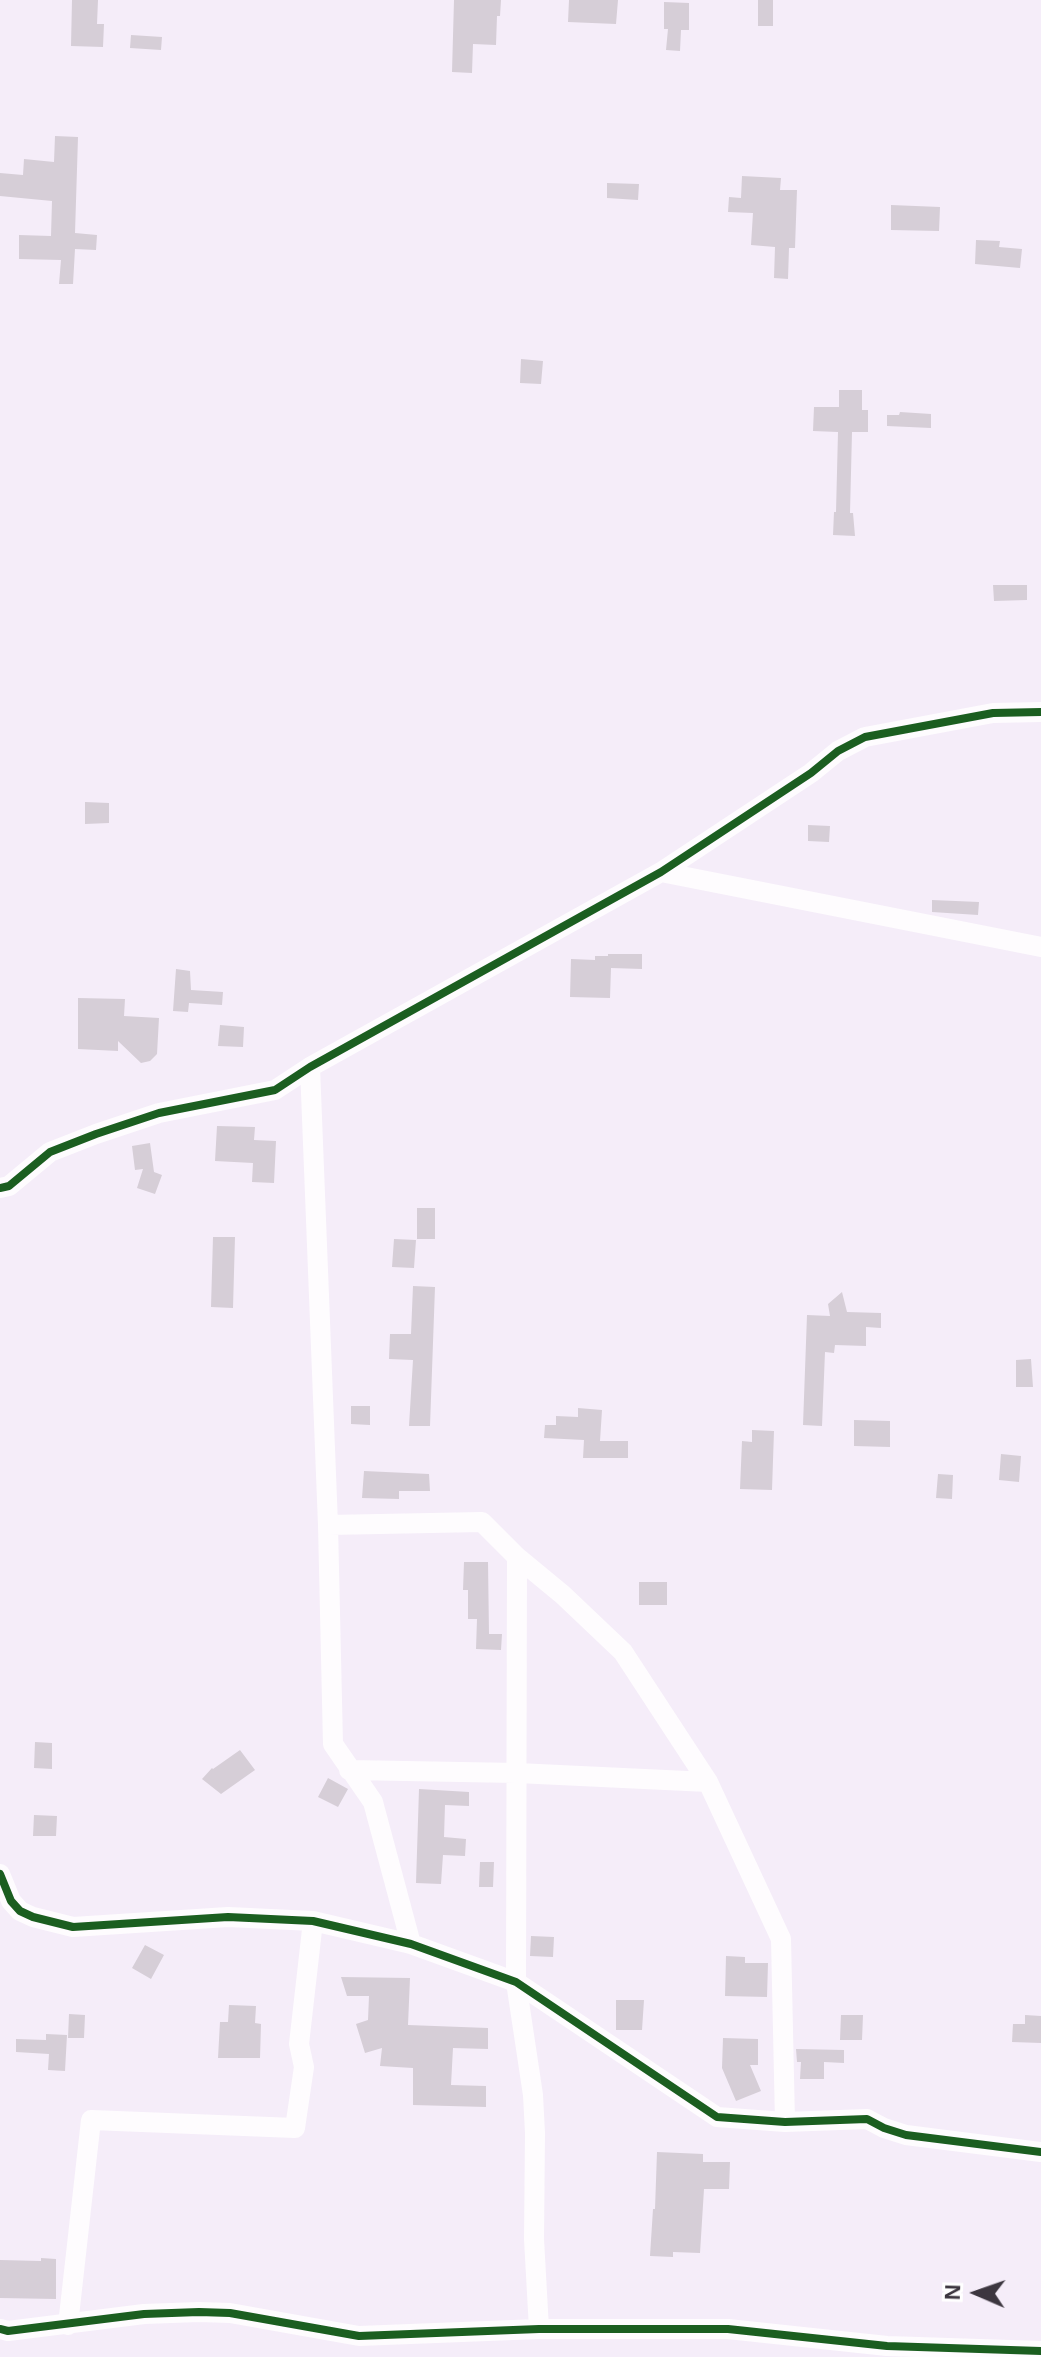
<!DOCTYPE html>
<html>
<head>
<meta charset="utf-8">
<style>
	body { margin:0 }
	#map { position:relative; width:1041px; height:2357px; overflow:hidden; background:#f5edf9; font-family:Arial,sans-serif }
	canvas { display:block }
	.north { position:absolute; left:937px; top:2253px; width:80px; height:80px; -webkit-text-stroke:6px #fff; paint-order:stroke; rotate:272deg; font-size:22px; font-weight:700; line-height:32px; text-align:center; color:#3c363f }
	.north::after { content:''; display:block; margin:auto; width:28px; height:36px; background:#3c363f; clip-path:polygon(50% 0,100% 100%,50% 72%,0 100%) }
</style>
</head>
<body>
<div id="map">
<canvas width="1041" height="2357"></canvas>
<div class="north">N</div>
</div>
<script>
const ctx = document.querySelector('canvas').getContext('2d');
ctx.lineJoin = 'round';
function fill(path, color) {
  ctx.fillStyle = color;
  ctx.fill(path, 'evenodd');
}
function toPath(rows) {
  const path = new Path2D();
  for (const r of rows) {
    path.moveTo(r[0], r[1]);
    for (let i = 2; i < r.length; i += 2) path.lineTo(r[i], r[i + 1]);
  }
  return path;
}
function stroke(path, color, width, dash) {
  ctx.strokeStyle = color;
  ctx.lineWidth = width;
  ctx.lineCap = dash ? 'butt' : 'round';
  ctx.setLineDash(dash || []);
  ctx.stroke(path);
}
fill(toPath([
	[72,0,98,0,97,24,104,24,103,47,71,46],
	[454,0,501,0,500,16,497,16,496,45,473,44,472,73,452,72],
	[569,0,618,0,616,24,568,22],
	[758,0,773,0,773,26,758,26],
	[664,2,689,3,689,30,681,30,680,51,666,50,668,29,664,29],
	[131,35,162,37,161,50,130,48],
	[55,136,78,137,75,233,97,235,96,250,75,249,73,284,59,284,61,260,19,259,19,235,51,236,52,201,0,196,0,173,23,175,24,159,54,162],
	[742,176,781,178,780,190,797,190,795,248,789,248,788,279,774,278,775,247,751,245,753,213,728,212,729,197,741,198],
	[607,183,639,184,638,200,607,198],
	[891,205,940,207,939,231,891,230],
	[976,240,1000,241,999,247,1022,249,1020,268,975,264],
	[521,359,543,361,541,384,520,383],
	[839,390,862,390,862,410,868,410,868,432,852,432,850,513,853,513,855,536,833,535,834,512,836,512,838,432,813,431,814,407,839,407],
	[900,412,931,414,931,428,887,426,887,415,899,415],
	[993,585,1027,585,1027,600,994,601],
	[85,802,109,803,109,823,85,824],
	[808,825,830,826,829,842,808,841],
	[932,900,979,902,978,915,932,912],
	[608,954,642,954,642,969,611,968,610,998,570,997,571,959,595,960,595,956,608,956],
	[176,969,190,971,191,990,223,992,222,1005,189,1003,188,1012,173,1011],
	[78,998,125,999,124,1016,159,1018,157,1054,150,1061,141,1063,118,1041,118,1051,78,1049],
	[220,1025,244,1027,243,1047,218,1046],
	[217,1126,255,1127,254,1140,276,1141,274,1183,252,1182,253,1163,215,1161],
	[150,1143,154,1172,162,1175,155,1194,137,1188,143,1169,135,1170,132,1146],
	[417,1208,435,1208,435,1239,417,1239],
	[213,1237,235,1237,233,1308,211,1307],
	[394,1239,416,1240,414,1268,392,1267],
	[413,1286,435,1287,430,1426,409,1426,413,1360,389,1359,390,1334,411,1334],
	[842,1292,847,1312,881,1313,881,1328,866,1327,866,1346,835,1345,834,1353,825,1352,822,1426,803,1425,807,1315,830,1316,828,1304],
	[1031,1359,1033,1387,1016,1387,1016,1360],
	[351,1406,370,1406,370,1425,351,1424],
	[578,1408,602,1410,600,1441,628,1441,628,1458,583,1458,584,1440,544,1438,545,1425,556,1425,556,1416,578,1417],
	[854,1420,890,1421,890,1447,854,1446],
	[752,1430,774,1431,772,1490,740,1489,742,1441,752,1442],
	[1001,1454,1021,1456,1019,1482,999,1480],
	[364,1471,429,1474,430,1491,399,1491,399,1499,362,1498],
	[938,1474,953,1475,952,1499,936,1498],
	[464,1562,488,1562,489,1634,502,1634,501,1650,476,1649,477,1619,468,1619,468,1590,463,1590],
	[639,1582,667,1582,667,1605,639,1605],
	[35,1742,52,1743,52,1769,34,1768],
	[240,1750,255,1770,221,1794,202,1779,212,1768,213,1769],
	[328,1778,348,1789,338,1807,318,1797],
	[419,1789,469,1792,469,1806,445,1805,444,1837,466,1839,465,1856,443,1855,441,1884,416,1883],
	[34,1815,57,1816,56,1836,33,1836],
	[480,1862,494,1862,493,1887,479,1887],
	[531,1936,554,1937,553,1957,530,1956],
	[145,1945,164,1955,151,1979,132,1968],
	[726,1956,745,1957,745,1963,768,1963,767,1997,725,1996],
	[341,1977,410,1978,408,2025,488,2028,488,2049,453,2048,451,2085,486,2086,486,2107,413,2105,413,2068,380,2066,382,2048,365,2053,356,2024,368,2020,369,1996,347,1996],
	[616,2000,644,2000,642,2030,616,2030],
	[229,2005,256,2006,255,2023,261,2024,260,2058,218,2058,220,2022,228,2022],
	[69,2014,85,2015,84,2038,68,2038],
	[841,2015,863,2015,862,2040,840,2040],
	[1025,2015,1041,2016,1041,2043,1012,2042,1013,2024,1025,2024],
	[46,2034,67,2035,65,2071,48,2070,49,2054,16,2052,16,2039,46,2040],
	[723,2038,758,2039,758,2065,750,2065,761,2091,736,2101,722,2068],
	[796,2049,844,2050,844,2063,824,2062,824,2079,800,2079,801,2062,797,2062],
	[657,2152,703,2154,703,2162,730,2162,729,2189,704,2189,700,2253,673,2252,673,2257,650,2256,653,2209,655,2209],
	[41,2258,56,2259,56,2299,0,2298,0,2260,41,2261]
]), '#d6ced7');
stroke(toPath([
	[661,872,1041,947],
	[310,1067,328,1525,333,1744,373,1802,411,1944],
	[0,1188,9,1186,50,1152,96,1134,159,1113,275,1090,310,1067,661,872,811,773,838,751,865,737,993,713,1041,712],
	[328,1525,482,1522,517,1557,563,1595,623,1652,708,1782,781,1939,785,2122],
	[517,1557,516,1982,533,2095,535,2133,534,2239,539,2329],
	[349,1770,517,1773,708,1782],
	[0,1874,11,1901,20,1911,33,1917,73,1927,228,1917,313,1921,411,1944,516,1982,717,2117,785,2122,867,2119,884,2128,906,2135,1041,2152],
	[68,2325,91,2120,295,2128,304,2067,299,2044,313,1921],
	[0,2329,8,2331,144,2314,199,2312,230,2313,359,2336,539,2329,728,2329,887,2346,1041,2351]
]), '#fefcfe', 20);
stroke(toPath([
	[0,1188,9,1186,50,1152,96,1134,159,1113,275,1090,310,1067,661,872,811,773,838,751,865,737,993,713,1041,712],
	[0,1874,11,1901,20,1911,33,1917,73,1927,228,1917,313,1921,411,1944,516,1982,717,2117,785,2122,867,2119,884,2128,906,2135,1041,2152],
	[0,2329,8,2331,144,2314,199,2312,230,2313,359,2336,539,2329,728,2329,887,2346,1041,2351]
]), '#1b5e20', 8);
</script>
</body>
</html>
